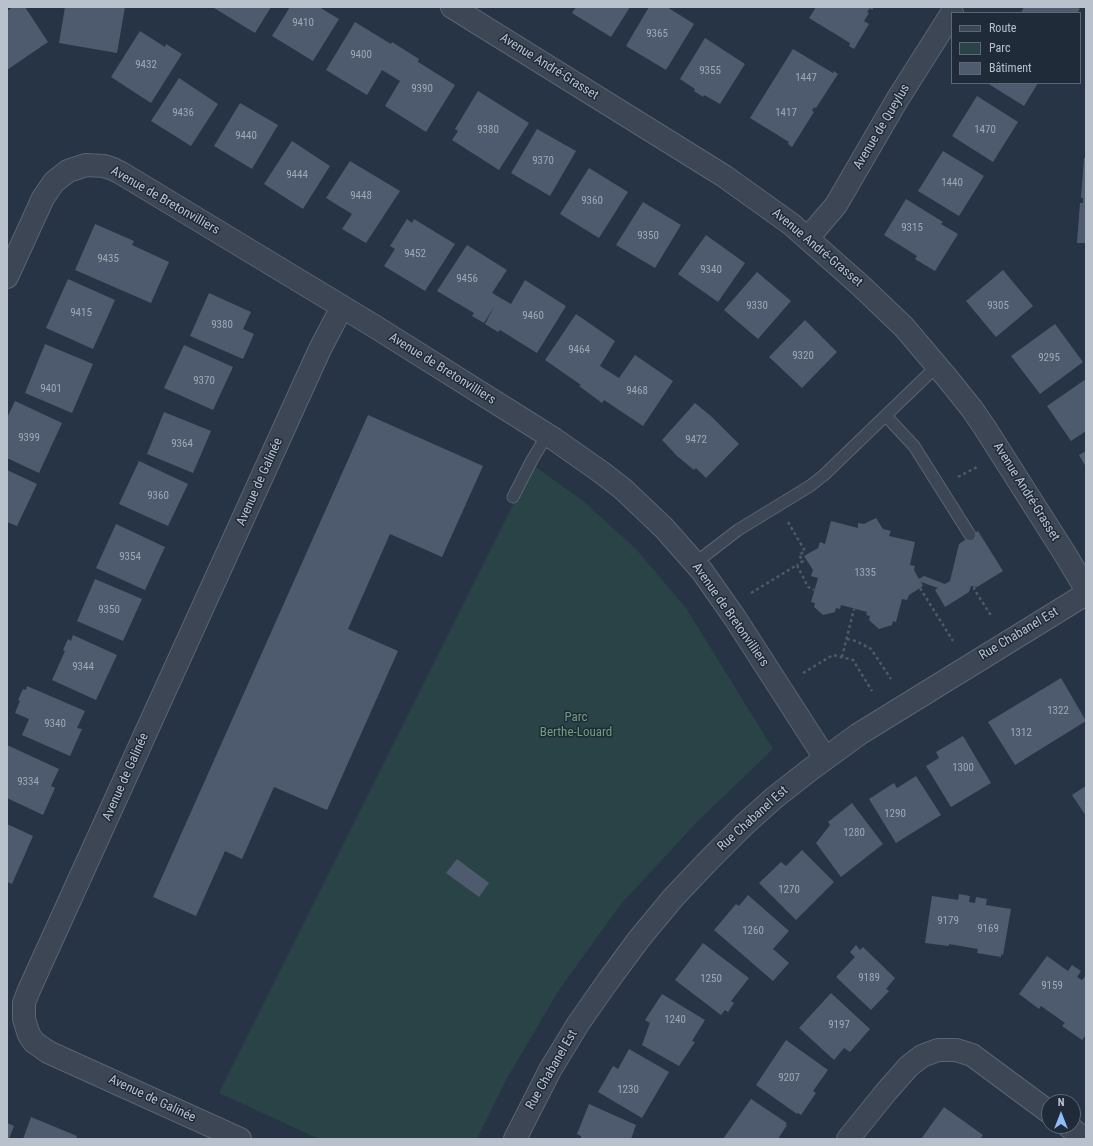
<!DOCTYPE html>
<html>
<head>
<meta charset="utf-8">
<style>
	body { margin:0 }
	#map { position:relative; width:1093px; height:1146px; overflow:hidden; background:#273445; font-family:"Roboto Condensed",sans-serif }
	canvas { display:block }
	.frame { position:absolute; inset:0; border:8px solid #b9c1cd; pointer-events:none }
	.legend { position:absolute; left:951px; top:12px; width:130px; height:72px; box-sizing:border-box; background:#202b3a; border:1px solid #5d6775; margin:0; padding:5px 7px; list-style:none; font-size:12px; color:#b9c1cd }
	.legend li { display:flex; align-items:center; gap:8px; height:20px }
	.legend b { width:20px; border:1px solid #5d6775 }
	.north { position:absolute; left:1041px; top:1094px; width:40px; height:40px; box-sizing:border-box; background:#202b3a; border:1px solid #5d6775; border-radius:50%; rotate:0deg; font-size:11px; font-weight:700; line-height:16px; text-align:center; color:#b9c1cd }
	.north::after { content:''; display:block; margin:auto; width:14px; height:18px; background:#92bbfa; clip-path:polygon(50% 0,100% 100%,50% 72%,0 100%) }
</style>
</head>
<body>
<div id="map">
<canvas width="1093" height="1146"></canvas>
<div class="frame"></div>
<ul class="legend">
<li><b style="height:5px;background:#3c4654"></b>Route</li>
<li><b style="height:11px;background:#294346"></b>Parc</li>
<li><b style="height:11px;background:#4e5b6e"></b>Bâtiment</li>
</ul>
<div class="north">N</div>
</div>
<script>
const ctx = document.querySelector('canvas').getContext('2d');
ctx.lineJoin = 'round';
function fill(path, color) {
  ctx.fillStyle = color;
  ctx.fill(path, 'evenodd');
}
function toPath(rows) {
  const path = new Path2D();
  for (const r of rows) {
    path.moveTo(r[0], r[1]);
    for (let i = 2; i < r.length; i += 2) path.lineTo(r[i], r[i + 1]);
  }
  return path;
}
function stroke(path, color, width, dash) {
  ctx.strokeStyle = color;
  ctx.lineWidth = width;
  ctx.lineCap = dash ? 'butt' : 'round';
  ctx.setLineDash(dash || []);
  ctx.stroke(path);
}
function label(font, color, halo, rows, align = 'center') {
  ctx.font = font + ' "Roboto Condensed",sans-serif';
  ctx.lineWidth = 3;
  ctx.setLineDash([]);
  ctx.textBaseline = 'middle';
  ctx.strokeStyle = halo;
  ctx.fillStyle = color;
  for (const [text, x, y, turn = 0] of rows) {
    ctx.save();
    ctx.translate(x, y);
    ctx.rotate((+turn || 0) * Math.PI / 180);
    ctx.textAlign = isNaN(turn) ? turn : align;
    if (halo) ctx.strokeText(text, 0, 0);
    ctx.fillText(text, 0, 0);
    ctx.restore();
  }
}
fill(toPath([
	[533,465,582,500,636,549,686,608,773,749,697,822,621,904,559,990,506,1080,477,1139,319,1139,219,1093]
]), '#294346');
fill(toPath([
	[13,7,25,7,48,42,7,70,7,11],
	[65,7,125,7,117,53,59,43],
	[215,7,271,7,255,33,214,8],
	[290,7,319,7,339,19,313,61,272,36],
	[576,7,630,7,611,37,572,13],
	[649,7,667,7,694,24,666,70,626,46],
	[816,7,874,7,872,10,870,8,867,12,869,13,864,21,869,24,854,49,849,46,850,43,809,18],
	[1024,7,1076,7,1080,9,1077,13,1021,13],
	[355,22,391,44,392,42,419,59,418,62,455,85,426,132,385,106,400,81,382,70,367,95,326,70],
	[140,31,165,47,166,44,182,54,151,103,111,77],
	[705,38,745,64,720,104,704,95,703,97,694,91,695,89,680,79],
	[793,49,833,73,834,71,838,74,816,108,814,107,812,111,814,112,792,147,788,144,789,142,750,118],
	[179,78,218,104,191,146,151,121],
	[987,83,1038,83,1024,106],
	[478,91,529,123,499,170,452,140,458,131,455,129],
	[977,96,1018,122,993,162,952,136],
	[240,103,278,125,252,169,214,146],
	[537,129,576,151,550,196,511,173],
	[292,141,330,166,303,209,264,184],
	[943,151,984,176,959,216,918,191],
	[1084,158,1086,158,1086,243,1077,243,1080,203,1083,203,1083,198,1081,198],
	[350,161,400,191,366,243,342,229,352,214,326,198],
	[589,168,628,192,599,238,560,214],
	[906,199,943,222,941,224,958,234,935,271,915,259,917,256,884,235],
	[643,202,681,225,655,268,616,245],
	[407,219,412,223,414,219,455,244,425,291,384,266,395,249,390,246],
	[95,224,134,241,132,245,169,262,151,303,75,270],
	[706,235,745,263,718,302,678,274],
	[467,245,507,270,492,293,511,304,525,280,566,306,537,353,500,330,498,332,485,324,495,305,484,323,472,316,474,313,437,291],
	[1003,270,1033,306,996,337,966,301],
	[757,272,791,301,758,339,724,310],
	[68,279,115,300,93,349,46,328],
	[209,293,251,312,243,329,254,334,243,359,190,336],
	[576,314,615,341,600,366,619,378,635,355,673,381,643,426,604,400,602,403,579,386,581,385,545,360],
	[805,320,837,352,802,388,769,357],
	[1055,324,1083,362,1040,394,1011,356],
	[45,344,93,364,72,413,25,393],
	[184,345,233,367,213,410,164,388],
	[1086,379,1086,431,1071,441,1047,406],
	[15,401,62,423,39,473,7,458,7,418],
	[695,403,712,417,739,444,706,478,696,468,694,470,677,456,662,440],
	[164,412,211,431,193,473,147,454],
	[368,415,483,466,442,557,390,534,348,629,398,651,327,810,274,787,242,859,225,851,196,916,153,897],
	[1086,451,1086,467,1079,455],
	[139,461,188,484,168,526,119,504],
	[7,470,37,484,17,526,7,522],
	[876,518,883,529,891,531,889,536,915,542,910,565,915,566,914,570,919,579,924,576,945,584,950,581,959,544,978,531,1003,571,977,587,971,586,969,592,945,607,935,590,938,588,921,582,923,586,909,595,907,600,902,599,896,622,893,621,892,625,879,629,869,620,870,616,866,615,867,612,841,605,840,609,836,608,835,612,823,615,814,607,815,603,811,602,818,578,811,576,813,570,804,556,818,548,820,542,825,544,831,521,858,528,858,523,864,524],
	[116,524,165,547,145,590,96,568],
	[95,579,142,599,123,641,77,621],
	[73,635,117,655,96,700,52,680,65,651,63,650,68,639,71,641],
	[1061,678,1086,721,1015,765,988,722],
	[27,686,85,711,77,728,82,729,70,756,22,735,29,719,15,713,20,701,18,700,23,689,26,690],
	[963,736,991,783,951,807,926,766,939,758,936,752],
	[7,745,59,769,51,786,55,788,43,815,7,798],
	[916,776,941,815,896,843,869,799,894,783,897,788],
	[1086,786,1086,816,1072,795],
	[852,803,883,844,841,877,816,843,830,825,828,822],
	[7,824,33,836,12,884,7,882],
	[802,850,834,882,796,920,759,883,781,862,786,866],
	[457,859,489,883,479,897,446,873],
	[959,894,970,896,969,902,975,903,976,897,987,899,986,905,1011,909,1003,955,1001,954,1001,957,977,953,978,949,949,944,949,946,925,943,932,896,958,900],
	[748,895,789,931,773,949,789,963,773,981,714,930,736,904,739,906],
	[703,943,749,978,731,1001,734,1003,728,1012,725,1010,721,1015,675,980],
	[856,945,860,950,863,947,895,978,886,989,889,991,871,1010,836,977,855,957,850,952],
	[1047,956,1068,971,1072,965,1081,971,1077,977,1082,980,1086,975,1086,1035,1082,1040,1062,1026,1065,1023,1041,1006,1039,1009,1019,994],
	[831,993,870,1029,850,1052,844,1048,834,1060,799,1028],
	[662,994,705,1020,692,1041,695,1042,679,1066,642,1045,650,1023,645,1020],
	[786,1040,828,1070,813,1091,816,1093,801,1115,798,1113,797,1114,756,1085],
	[629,1049,669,1072,642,1118,598,1092,613,1066,618,1069],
	[751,1099,787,1123,785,1125,787,1125,778,1139,723,1139],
	[589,1104,636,1125,631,1139,581,1139,581,1136,577,1134],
	[944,1107,983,1135,980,1139,921,1139],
	[31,1117,77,1136,76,1139,23,1139],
	[7,1123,14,1126,9,1139,7,1139]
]), '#4e5b6e');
const lane = toPath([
	[886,416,914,446,970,535],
	[513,497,532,460,547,435],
	[695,563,738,530,810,486,824,475,937,366]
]);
const street = toPath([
	[452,7,724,176,791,224,860,285,904,327,948,379,972,409,985,428,1065,554,1086,589],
	[808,238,836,205,897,100,952,13],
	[7,277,43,198,54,182,68,171,86,165,104,166,113,169,121,173,374,326,554,439,601,472,623,489,664,528,702,571,735,618,825,758],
	[1068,1126,1085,1139],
	[240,1139,48,1052,34,1042,29,1035,24,1019,24,1003,29,990,320,349,342,307],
	[515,1139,550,1070,578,1024,608,981,639,939,673,898,708,861,745,824,774,798,811,769,859,734,1086,594],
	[848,1139,886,1092,909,1066,922,1056,938,1050,956,1050,972,1055,1049,1112]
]);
stroke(lane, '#5a6471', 13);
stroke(street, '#5a6471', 24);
stroke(toPath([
	[958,477,977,467],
	[788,522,805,551,799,555,803,561,797,565],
	[975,587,974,589,992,617],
	[920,588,953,641],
	[751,593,797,565,808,587,814,590],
	[847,639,856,641,871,649,891,679],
	[842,657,854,609],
	[803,673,833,655,853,660,872,691]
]), '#485f61', 2.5, [3, 3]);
stroke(lane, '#3c4654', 11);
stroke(street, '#3c4654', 22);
label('11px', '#9ea8b5', null, [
	["9410",303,23],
	["9365",657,34],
	["9400",361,55],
	["9432",146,65],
	["9355",710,71],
	["1447",806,78],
	["9390",422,89],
	["9436",183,113],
	["1417",786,113],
	["9380",488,130],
	["1470",985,130],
	["9440",246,136],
	["9370",543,161],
	["9444",297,175],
	["1440",952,183],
	["9448",361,196],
	["9360",592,201],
	["9315",912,228],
	["9350",648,236],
	["9452",415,254],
	["9435",108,259],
	["9340",711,270],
	["9456",467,279],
	["9330",757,306],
	["9305",998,306],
	["9415",81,313],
	["9460",533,316],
	["9380",222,325],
	["9464",579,350],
	["9320",803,356],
	["9295",1049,358],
	["9370",204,381],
	["9401",51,389],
	["9468",637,391],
	["9399",29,438],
	["9472",696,440],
	["9364",182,444],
	["9360",158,496],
	["9354",130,557],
	["1335",865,573],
	["9350",109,610],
	["9344",83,667],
	["1322",1058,711],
	["9340",55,724],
	["1312",1021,733],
	["1300",963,768],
	["9334",28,782],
	["1290",895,814],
	["1280",854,833],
	["1270",789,890],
	["9179",948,921],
	["9169",988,929],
	["1260",753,931],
	["9189",869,978],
	["1250",711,979],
	["9159",1052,986],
	["1240",675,1020],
	["9197",839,1025],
	["9207",789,1078],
	["1230",628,1090]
]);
label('13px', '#b9c1cd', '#202b3a', [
	["Avenue André-Grasset",549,67,32],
	["Avenue de Queylus",882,127,-59],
	["Avenue de Bretonvilliers",165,201,30],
	["Avenue André-Grasset",817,248,40],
	["Avenue de Bretonvilliers",442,369,32],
	["Avenue de Galinée",260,482,-66],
	["Avenue André-Grasset",1026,492,58],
	["Avenue de Bretonvilliers",730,615,55],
	["Rue Chabanel Est",1019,634,-31],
	["Avenue de Galinée",126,777,-66],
	["Rue Chabanel Est",753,819,-42],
	["Rue Chabanel Est",552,1070,-60],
	["Avenue de Galinée",152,1099,25]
]);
label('13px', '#709f7a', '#202b3a', [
	["Parc",576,718],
	["Berthe-Louard",576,733]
]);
</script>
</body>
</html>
